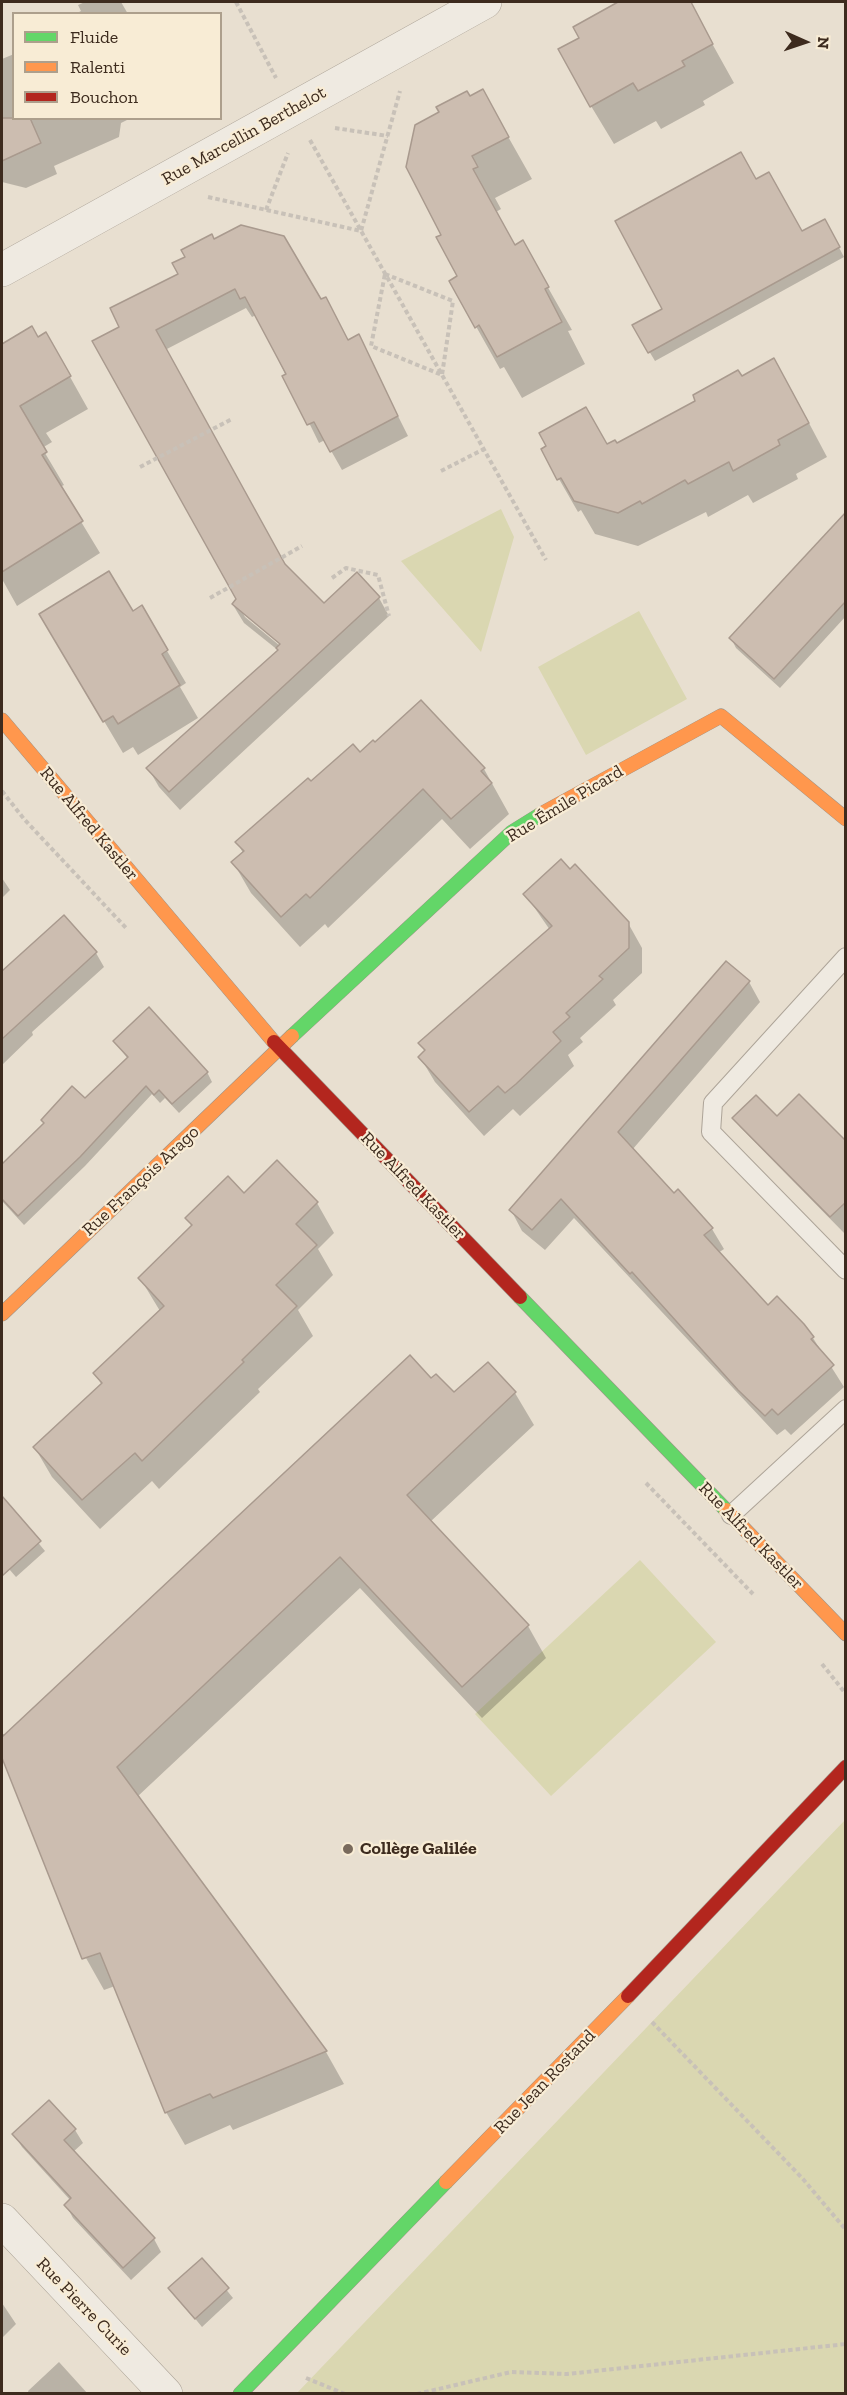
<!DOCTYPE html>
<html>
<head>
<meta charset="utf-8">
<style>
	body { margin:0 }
	#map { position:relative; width:847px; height:2395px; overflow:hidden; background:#e8dfd0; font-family:"Zilla Slab",serif }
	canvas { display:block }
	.frame { position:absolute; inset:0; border:3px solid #3d2b1e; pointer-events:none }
	.legend { position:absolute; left:12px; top:12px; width:210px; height:108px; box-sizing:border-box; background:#f8ecd5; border:2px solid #ad9f8c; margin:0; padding:8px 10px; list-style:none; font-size:18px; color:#3d2b1e }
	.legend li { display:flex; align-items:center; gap:12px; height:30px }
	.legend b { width:30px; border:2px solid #ad9f8c }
	.north { position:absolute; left:775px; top:12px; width:60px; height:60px; -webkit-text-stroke:4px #f8ecd5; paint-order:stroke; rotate:93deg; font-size:16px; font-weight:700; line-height:24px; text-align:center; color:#3d2b1e }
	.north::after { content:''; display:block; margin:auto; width:21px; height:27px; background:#3d2b1e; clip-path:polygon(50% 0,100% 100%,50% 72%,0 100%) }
</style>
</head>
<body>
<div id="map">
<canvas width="847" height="2395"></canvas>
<div class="frame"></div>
<ul class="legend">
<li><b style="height:8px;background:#63d668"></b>Fluide</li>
<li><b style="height:8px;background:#ff974d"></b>Ralenti</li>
<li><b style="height:8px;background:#b3261e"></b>Bouchon</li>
</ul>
<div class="north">N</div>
</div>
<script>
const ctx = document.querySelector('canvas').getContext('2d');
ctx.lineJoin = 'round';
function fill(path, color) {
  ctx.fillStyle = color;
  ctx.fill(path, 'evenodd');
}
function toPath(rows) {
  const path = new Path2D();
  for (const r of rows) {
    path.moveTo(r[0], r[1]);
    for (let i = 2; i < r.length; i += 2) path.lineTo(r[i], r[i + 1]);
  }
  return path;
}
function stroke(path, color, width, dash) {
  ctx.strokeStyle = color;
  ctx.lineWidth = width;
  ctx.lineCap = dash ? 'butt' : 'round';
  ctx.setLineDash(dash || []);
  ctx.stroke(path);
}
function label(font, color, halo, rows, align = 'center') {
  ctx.font = font + ' "Zilla Slab",serif';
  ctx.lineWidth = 4.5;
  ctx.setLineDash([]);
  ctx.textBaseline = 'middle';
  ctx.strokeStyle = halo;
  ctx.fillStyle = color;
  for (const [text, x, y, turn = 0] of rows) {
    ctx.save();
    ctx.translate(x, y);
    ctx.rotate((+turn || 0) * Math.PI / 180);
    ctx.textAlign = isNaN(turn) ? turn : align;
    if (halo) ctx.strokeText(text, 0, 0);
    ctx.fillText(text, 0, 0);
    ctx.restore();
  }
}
fill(toPath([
	[501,509,514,537,481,652,401,561],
	[639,611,687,699,586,755,538,667],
	[640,1560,716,1642,551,1796,475,1714],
	[845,1820,845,2393,297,2393]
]), '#dad7b1');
fill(toPath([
	[85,2,121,2,128,14,75,14,81,11,78,5],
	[619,2,689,2,734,83,703,101,705,105,661,129,656,121,614,144,591,106,581,38,575,28],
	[14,54,14,118,131,118,121,123,119,137,54,166,57,174,26,188,2,182,2,59],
	[506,133,532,179,495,198,501,209,496,212,515,247,546,284,572,330,568,331,585,364,522,398,504,367,500,369,451,282,459,277,443,236,408,166],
	[756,181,802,233,825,221,844,257,655,361,634,326,664,309],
	[214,241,320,301,349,341,358,336,408,436,342,470,325,440,319,443,256,315,252,317,246,308,165,350,285,566,324,605,379,598,389,616,180,810,159,787,148,768,279,651,244,623,233,605,238,599,121,327],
	[242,611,287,648,285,650,245,617],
	[31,328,38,339,46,334,88,409,46,433,52,442,42,448,64,485,60,487,100,553,17,606,2,579,2,345],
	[741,378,793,393,827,457,796,474,798,479,753,503,748,495,708,517,706,512,638,546,595,534,581,510,578,512,559,479,606,446,616,445],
	[846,514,846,616,780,688,736,648,731,638],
	[141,607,186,683,180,687,198,718,138,755,133,747,123,753,60,647],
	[375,744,484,769,509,814,470,849,442,819,328,928,325,924,300,947,251,893,233,862,243,853,237,842,311,783],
	[2,878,10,890,2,898],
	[525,894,628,923,642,948,642,973,613,1000,616,1005,580,1038,583,1042,568,1055,574,1066,520,1116,513,1109,484,1136,435,1082,420,1057,425,1052,420,1043,550,930],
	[96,953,104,967,32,1032,33,1035,2,1065,2,985,32,957],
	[749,982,760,1002,632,1150,673,1195,678,1191,712,1229,724,1249,718,1253,767,1307,813,1338,844,1387,791,1435,785,1429,777,1435,574,1218,545,1250,522,1231,511,1210],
	[114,1041,207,1072,212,1082,179,1113,165,1098,160,1103,152,1094,85,1166,24,1225,2,1201,2,1166,45,1124,85,1100,128,1059],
	[734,1118,777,1118,846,1143,846,1235,740,1127],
	[277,1162,317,1203,334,1233,318,1249,333,1275,298,1310,313,1336,258,1389,260,1392,159,1489,152,1481,100,1529,52,1477,35,1448,102,1385,95,1374,160,1311,140,1278,192,1227,187,1218,243,1195],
	[488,1364,515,1393,534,1425,430,1522,528,1626,546,1658,482,1718,360,1588,137,1797,326,2052,344,2084,233,2130,230,2125,185,2145,166,2112,115,1986,104,1990,86,1958,2,1754,2,1734,7,1734,430,1380,454,1394],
	[2,1499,45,1551,16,1577,2,1561],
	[49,2102,75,2130,83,2143,73,2152,154,2239,161,2252,131,2280,73,2218,66,2205,71,2201,22,2147,14,2134],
	[202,2260,233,2298,202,2327,170,2288],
	[2,2303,16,2324,2,2338],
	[59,2362,88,2394,29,2394,28,2391]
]), '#0003');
const building = toPath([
	[618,2,691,2,713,44,682,61,685,66,638,91,633,83,590,107,558,49,579,38,573,27,618,2],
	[483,89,509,137,472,156,478,167,473,169,515,245,523,240,549,287,545,289,562,322,497,357,479,325,475,328,449,281,457,276,436,237,441,235,406,167,415,125,439,112,436,107,467,91,470,96,483,89],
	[2,118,30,118,41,143,2,161,2,118],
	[741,152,756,179,769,172,802,231,825,219,840,247,648,353,632,325,662,309,615,221,741,152],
	[241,225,284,236,321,299,326,297,348,340,359,334,398,416,330,452,314,422,307,425,282,376,286,374,245,297,240,299,235,289,156,330,285,564,324,603,357,572,380,597,169,792,146,768,278,650,276,648,280,644,232,604,236,599,92,341,119,327,110,308,178,274,172,263,185,257,181,250,212,234,214,239,241,225],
	[32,326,38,337,46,332,71,376,20,406,47,452,42,455,83,521,2,572,2,344,32,326],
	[774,358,809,423,778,440,780,445,733,471,729,462,688,484,685,480,642,504,640,501,618,513,574,501,561,478,557,480,541,449,546,446,539,433,586,407,607,444,615,440,617,443,695,401,693,395,738,370,742,376,774,358],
	[846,512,846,601,774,679,729,638,846,512],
	[109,571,133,611,142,605,168,650,162,654,180,685,118,724,113,716,103,722,39,614,109,571],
	[421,700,485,768,481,771,492,783,451,819,423,789,310,898,306,894,281,917,231,862,244,851,235,842,308,778,311,781,353,744,360,752,373,740,375,742,421,700],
	[561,859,570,869,575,864,629,922,629,948,599,976,603,979,566,1013,570,1017,553,1032,561,1041,516,1084,505,1093,498,1086,469,1112,418,1057,425,1050,418,1043,552,926,523,894,561,859],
	[64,915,97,952,2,1039,2,971,64,915],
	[726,961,750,981,618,1132,674,1193,678,1189,713,1228,704,1235,768,1305,777,1296,804,1324,814,1337,811,1339,834,1365,778,1415,772,1409,765,1416,738,1390,632,1272,630,1274,561,1199,532,1230,509,1210,726,961],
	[149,1007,208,1072,172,1104,159,1090,154,1095,146,1086,80,1157,18,1216,2,1199,2,1164,44,1123,41,1120,72,1086,85,1098,128,1057,113,1041,149,1007],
	[799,1094,846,1141,846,1202,830,1217,732,1118,756,1095,777,1116,799,1094],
	[277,1160,318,1202,296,1224,317,1245,276,1285,297,1306,242,1360,244,1362,142,1461,135,1453,82,1500,33,1447,102,1383,93,1373,164,1306,138,1278,192,1225,185,1218,228,1176,244,1193,277,1160],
	[410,1355,431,1378,436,1374,454,1392,488,1362,516,1392,407,1495,529,1625,462,1687,340,1557,117,1767,327,2051,213,2098,210,2094,165,2113,100,1953,82,1959,2,1758,2,1737,410,1355],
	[2,1496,41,1541,2,1576,2,1496],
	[49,2100,76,2129,64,2140,155,2238,123,2268,64,2205,71,2198,12,2134,49,2100],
	[202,2258,229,2288,195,2319,168,2288,202,2258]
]);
fill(building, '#ccbdb0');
stroke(building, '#a99a8e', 1.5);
const lane = toPath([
	[846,957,713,1103,711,1132,846,1270],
	[731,1515,846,1409]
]);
const street = toPath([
	[2,270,485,2],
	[2,2220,166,2394]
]);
const fast = toPath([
	[292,1036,512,832,541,814],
	[520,1297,726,1510],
	[240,2394,446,2182]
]);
const slow = toPath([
	[2,720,274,1042],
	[541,814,721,716,846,819],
	[2,1314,292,1036],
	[726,1510,846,1634],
	[446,2182,628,1996]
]);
const jam = toPath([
	[274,1042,520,1297],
	[628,1996,846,1767]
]);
stroke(lane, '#ada498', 20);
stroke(street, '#ada498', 34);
stroke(fast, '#9d9388', 15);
stroke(slow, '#9d9388', 15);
stroke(jam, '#9d9388', 15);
stroke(toPath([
	[236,2,276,78],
	[335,128,388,136],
	[310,140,546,560],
	[208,197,361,231,400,91],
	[266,210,288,153],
	[385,274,453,301,442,375,371,346,385,274],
	[140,467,232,419],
	[441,471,484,449],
	[332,578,346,568,378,575,389,616],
	[210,598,302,546],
	[2,791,24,819,126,928],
	[646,1483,753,1594],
	[822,1664,846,1694],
	[652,2022,803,2179,846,2230],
	[306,2378,345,2394],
	[417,2394,511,2372,567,2374,846,2344]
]), '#c8c1b8', 4, [4.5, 3]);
stroke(lane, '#efeae1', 18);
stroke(street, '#efeae1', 33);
stroke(fast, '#63d668', 14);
stroke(slow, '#ff974d', 14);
stroke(jam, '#b3261e', 14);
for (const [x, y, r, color] of [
	[348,1849,6,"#796a5c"]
]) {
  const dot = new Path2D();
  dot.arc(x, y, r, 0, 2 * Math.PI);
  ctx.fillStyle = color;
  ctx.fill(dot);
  stroke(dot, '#f8ecd5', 2);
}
label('18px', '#3d2b1e', '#f8ecd5', [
	["Rue Marcellin Berthelot",244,136,-29],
	["Rue Émile Picard",565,804,-31],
	["Rue Alfred Kastler",89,824,50],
	["Rue François Arago",141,1181,-43],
	["Rue Alfred Kastler",413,1186,46],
	["Rue Alfred Kastler",751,1536,46],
	["Rue Jean Rostand",545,2082,-46],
	["Rue Pierre Curie",84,2307,46]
]);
label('bold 18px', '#3d2b1e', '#f8ecd5', [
	["Collège Galilée",360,1849]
], 'left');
</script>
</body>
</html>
